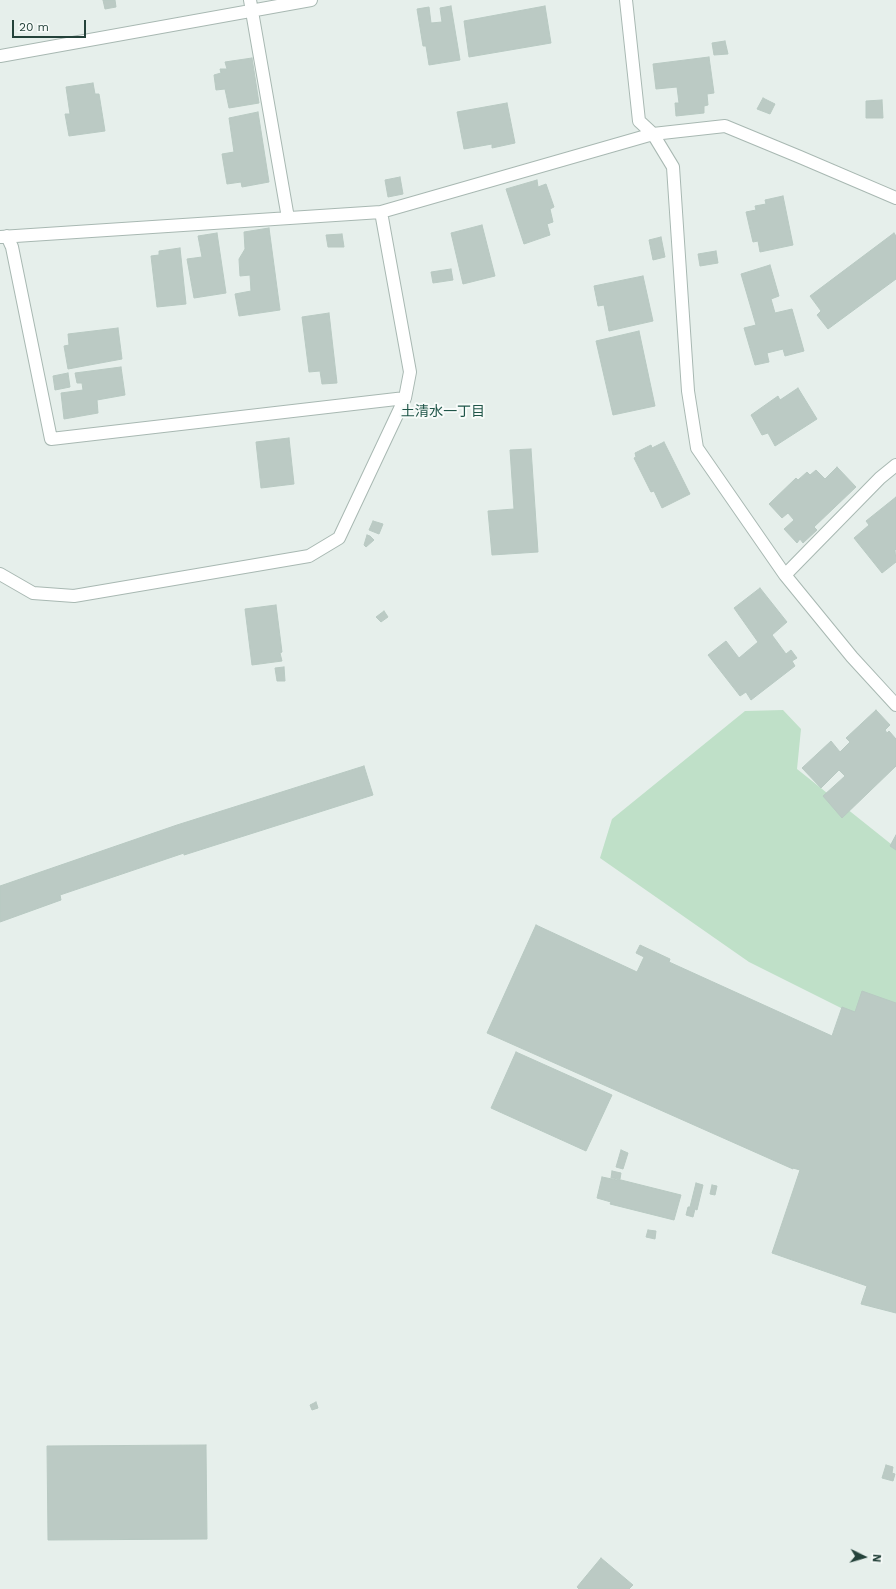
<!DOCTYPE html>
<html>
<head>
<meta charset="utf-8">
<style>
	body { margin:0 }
	#map { position:relative; width:896px; height:1589px; overflow:hidden; background:#e6efeb; font-family:"Work Sans",sans-serif }
	canvas { display:block }
	.north { position:absolute; left:844px; top:1537px; width:40px; height:40px; -webkit-text-stroke:3px #f7fbf9; paint-order:stroke; rotate:95deg; font-size:11px; font-weight:700; line-height:16px; text-align:center; color:#24423a }
	.north::after { content:''; display:block; margin:auto; width:14px; height:18px; background:#24423a; clip-path:polygon(50% 0,100% 100%,50% 72%,0 100%) }
	.scale { position:absolute; left:12px; top:20px; width:74px; height:18px; box-sizing:border-box; border:2px solid #24423a; border-top:0; padding-left:5px; font-size:12px; line-height:14px; white-space:nowrap; color:#24423a; -webkit-text-stroke:3px #f7fbf9; paint-order:stroke }
</style>
</head>
<body>
<div id="map">
<canvas width="896" height="1589"></canvas>
<div class="north">N</div>
<div class="scale">20 m</div>
</div>
<script>
const ctx = document.querySelector('canvas').getContext('2d');
ctx.lineJoin = 'round';
function fill(path, color) {
  ctx.fillStyle = color;
  ctx.fill(path, 'evenodd');
}
function toPath(rows) {
  const path = new Path2D();
  for (const r of rows) {
    path.moveTo(r[0], r[1]);
    for (let i = 2; i < r.length; i += 2) path.lineTo(r[i], r[i + 1]);
  }
  return path;
}
function stroke(path, color, width, dash) {
  ctx.strokeStyle = color;
  ctx.lineWidth = width;
  ctx.lineCap = dash ? 'butt' : 'round';
  ctx.setLineDash(dash || []);
  ctx.stroke(path);
}
function label(font, color, halo, rows, align = 'center') {
  ctx.font = font + ' "Work Sans","Noto Sans JP",sans-serif';
  ctx.lineWidth = 4;
  ctx.setLineDash([]);
  ctx.textBaseline = 'middle';
  ctx.strokeStyle = halo;
  ctx.fillStyle = color;
  for (const [text, x, y, turn = 0] of rows) {
    ctx.save();
    ctx.translate(x, y);
    ctx.rotate((+turn || 0) * Math.PI / 180);
    ctx.textAlign = isNaN(turn) ? turn : align;
    if (halo) ctx.strokeText(text, 0, 0);
    ctx.fillText(text, 0, 0);
    ctx.restore();
  }
}
fill(toPath([
	[783,710,801,729,797,769,896,848,896,1026,857,1016,749,962,600,858,612,819,745,711]
]), '#bfe0c8');
const building = toPath([
	[103,0,115,0,116,7,105,9,103,0],
	[451,6,460,60,429,65,426,46,423,46,417,9,429,7,431,23,442,22,440,8,451,6],
	[545,6,551,43,469,57,464,21,545,6],
	[725,41,728,54,714,55,712,43,725,41],
	[709,57,714,93,707,94,708,105,704,106,704,113,676,116,675,103,679,103,677,87,656,89,653,64,709,57],
	[252,58,259,103,229,108,225,89,216,90,214,75,221,73,220,69,227,69,225,62,252,58],
	[93,83,95,94,99,94,105,131,69,136,65,114,70,114,66,87,93,83],
	[763,98,775,104,770,114,757,109,763,98],
	[882,100,883,118,866,118,866,101,882,100],
	[507,103,515,143,492,148,492,144,464,149,457,112,507,103],
	[258,112,269,182,242,187,241,182,227,184,222,154,234,152,229,118,258,112],
	[400,177,403,194,388,197,385,180,400,177],
	[537,180,538,187,546,184,554,207,550,209,553,222,547,224,550,235,524,244,506,189,537,180],
	[783,196,793,245,760,252,758,241,753,242,746,212,756,210,755,206,766,204,765,200,783,196],
	[482,225,495,276,463,284,451,233,482,225],
	[269,228,280,310,239,316,235,294,251,291,250,275,240,276,239,259,245,249,244,232,269,228],
	[217,233,226,293,194,298,187,259,202,257,198,236,217,233],
	[894,233,896,236,896,279,828,329,817,315,821,311,810,296,894,233],
	[342,234,344,247,328,247,326,235,342,234],
	[661,237,665,257,653,260,649,240,661,237],
	[180,248,186,304,157,307,151,256,159,255,159,251,180,248],
	[716,251,718,263,700,266,698,254,716,251],
	[770,265,779,296,771,299,775,313,792,309,804,351,785,356,783,349,767,353,769,362,755,365,744,328,756,325,741,274,770,265],
	[451,269,453,280,433,283,431,272,451,269],
	[643,276,653,321,609,331,604,305,598,306,594,286,643,276],
	[329,313,337,383,322,384,320,371,309,372,302,317,329,313],
	[118,328,122,359,68,369,64,346,69,345,68,334,118,328],
	[639,331,655,406,613,415,596,341,639,331],
	[121,367,125,395,97,400,98,413,64,419,61,393,83,390,82,383,77,383,75,373,121,367],
	[68,373,70,387,55,390,53,376,68,373],
	[798,388,817,419,775,446,768,433,762,435,751,415,778,396,780,400,798,388],
	[289,438,294,484,261,488,256,442,289,438],
	[664,442,690,494,662,508,654,491,651,492,634,458,636,457,635,453,651,445,652,448,664,442],
	[531,449,538,552,492,555,488,511,514,509,510,450,531,449],
	[837,467,856,487,814,527,817,530,803,543,800,539,797,543,784,529,794,520,788,513,782,518,769,504,796,478,798,480,807,472,810,475,816,470,825,479,837,467],
	[896,497,896,549,895,550,896,562,882,573,854,538,869,525,866,521,896,497],
	[373,521,383,524,379,534,369,530,373,521],
	[367,535,370,536,374,540,366,547,364,545,367,535],
	[760,588,787,622,772,635,786,654,791,650,797,658,792,661,795,666,751,700,746,692,740,696,708,655,726,641,739,658,758,642,734,608,760,588],
	[276,605,282,652,280,653,282,661,252,665,245,609,276,605],
	[384,611,388,617,381,622,376,617,384,611],
	[284,667,285,681,277,681,275,668,284,667],
	[876,710,890,725,885,730,887,733,889,731,896,739,896,766,842,818,823,796,845,776,839,770,821,788,802,768,831,741,840,752,850,742,846,738,876,710],
	[364,766,373,795,184,855,184,853,60,895,61,900,0,922,0,886,177,825,364,766],
	[896,835,896,850,890,846,896,835],
	[536,925,637,972,644,957,636,953,640,945,670,959,669,962,832,1036,842,1007,855,1012,862,991,896,1003,896,1313,861,1304,867,1286,772,1253,800,1170,793,1168,793,1169,487,1033,536,925],
	[516,1052,612,1095,586,1151,491,1108,516,1052],
	[621,1150,628,1153,623,1169,616,1167,621,1150],
	[612,1171,621,1173,620,1179,611,1178,612,1171],
	[602,1177,617,1180,617,1179,681,1195,674,1220,610,1204,611,1202,597,1198,602,1177],
	[696,1183,703,1185,697,1210,695,1209,693,1217,686,1215,688,1207,690,1207,696,1183],
	[712,1185,717,1186,715,1195,710,1194,712,1185],
	[648,1230,656,1231,655,1239,646,1237,648,1230],
	[316,1402,318,1408,312,1410,310,1405,316,1402],
	[206,1445,207,1539,48,1540,47,1446,206,1445],
	[886,1465,893,1467,892,1473,895,1474,893,1481,882,1478,886,1465],
	[601,1558,633,1585,629,1589,579,1589,577,1587,601,1558]
]);
fill(building, '#bbcac4');
stroke(building, '#b8c9c2', 1);
const minor = toPath([
	[250,0,288,218],
	[626,0,639,121,653,134,673,167,688,391,697,448,785,575,852,657,896,705],
	[0,56,311,0],
	[7,236,12,247,51,439,405,398],
	[0,237,381,212,653,134,725,126,800,157,896,198],
	[0,574,33,593,74,596,309,556,339,538,405,398,410,372,381,212],
	[785,575,880,478,896,465]
]);
stroke(minor, '#a8b8b2', 14);
stroke(minor, '#fff', 12);
label('14px', '#1f5548', '#f7fbf9', [
	["土清水一丁目",443,412]
]);
</script>
</body>
</html>
